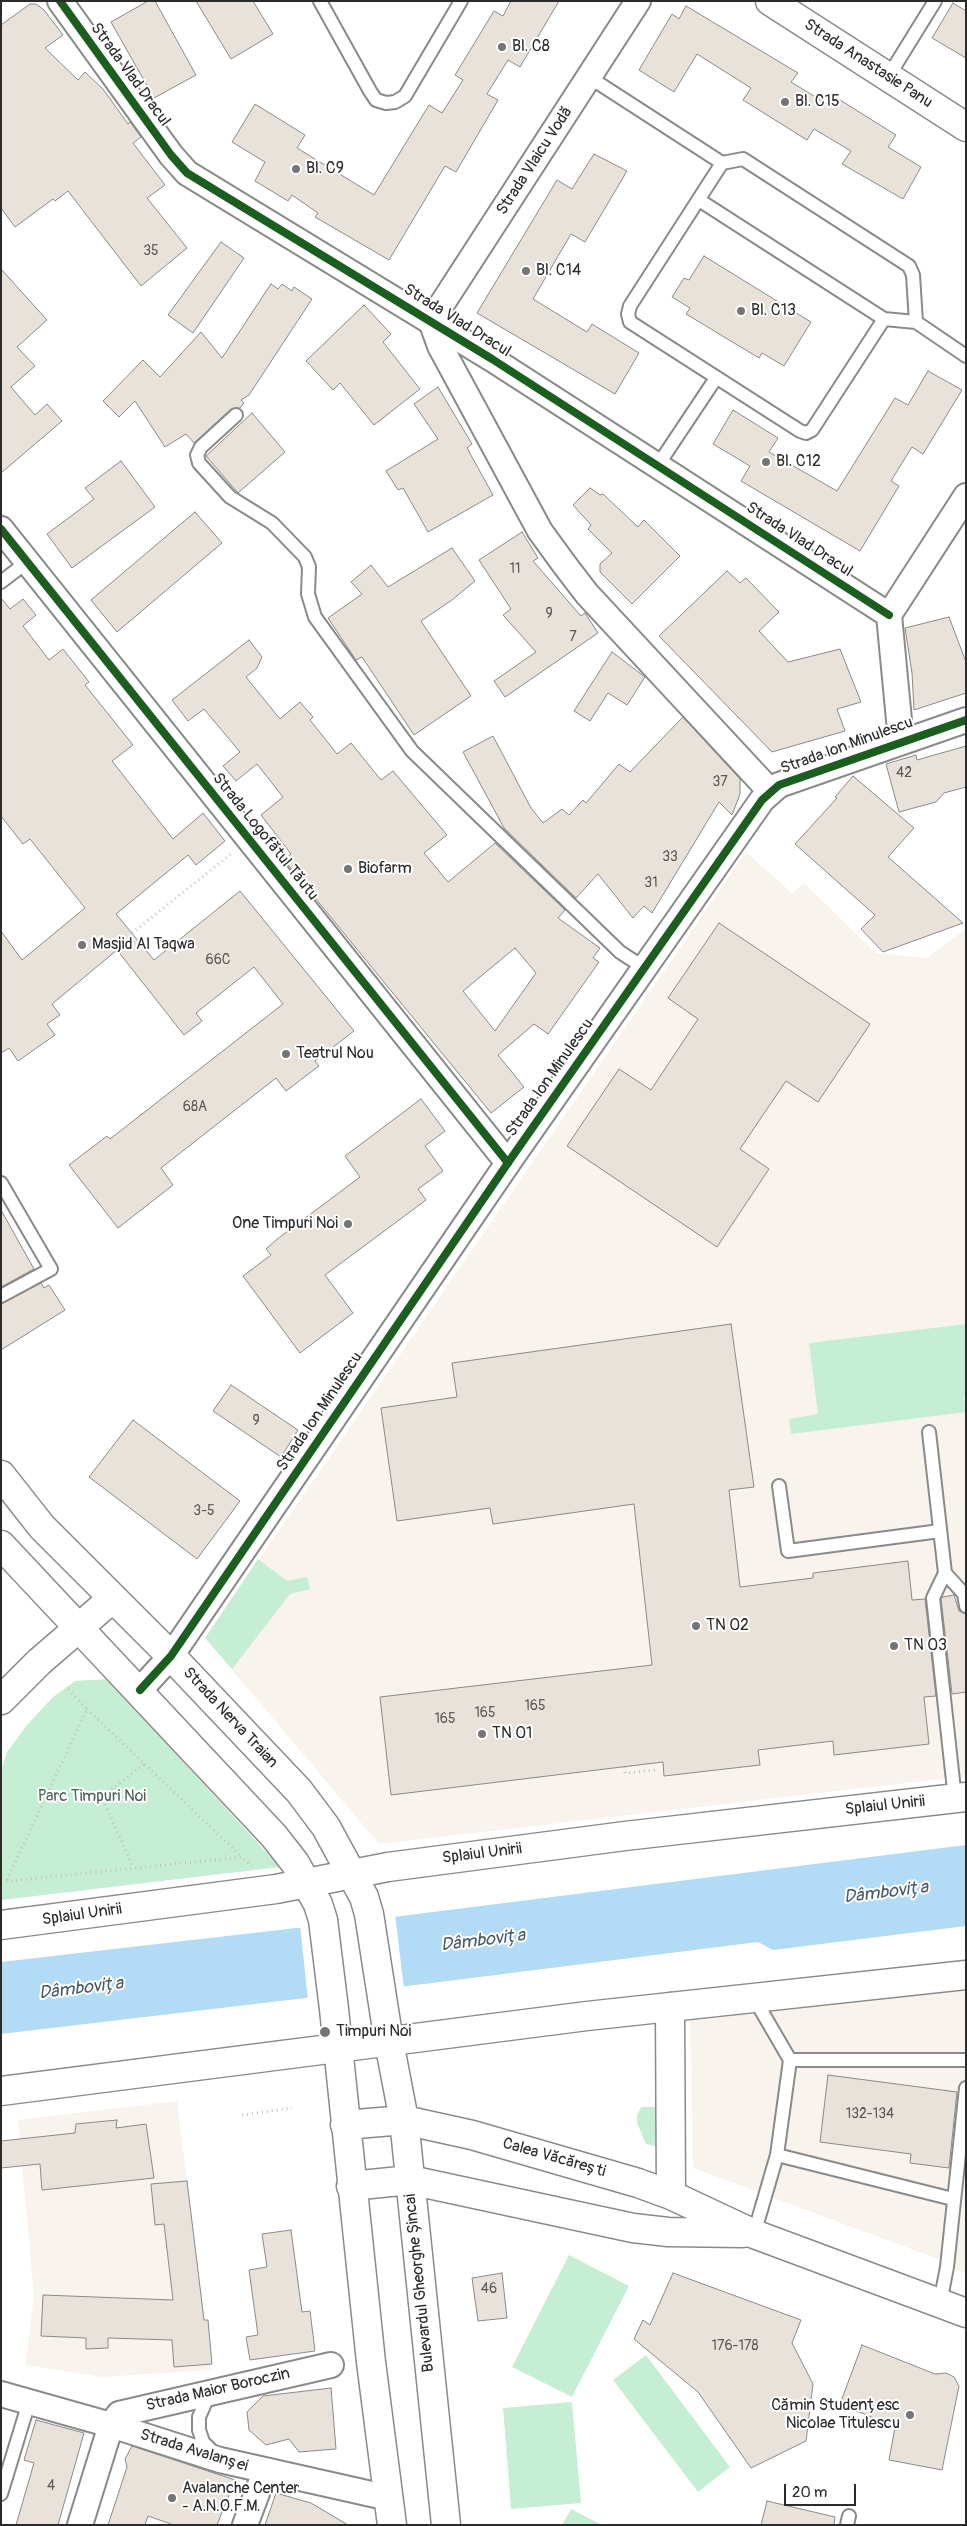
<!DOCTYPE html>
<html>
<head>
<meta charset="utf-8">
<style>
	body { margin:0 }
	#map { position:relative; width:967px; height:2526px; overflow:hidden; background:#fff; font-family:Pangolin,sans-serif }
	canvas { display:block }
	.frame { position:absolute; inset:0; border:2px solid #2b2b2b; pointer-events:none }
	.scale { position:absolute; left:784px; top:2484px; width:72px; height:22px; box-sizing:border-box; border:2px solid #2b2b2b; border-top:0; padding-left:6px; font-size:15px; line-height:18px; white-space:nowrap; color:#2b2b2b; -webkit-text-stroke:4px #fff; paint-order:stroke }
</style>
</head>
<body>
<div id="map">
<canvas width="967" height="2526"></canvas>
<div class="frame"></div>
<div class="scale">20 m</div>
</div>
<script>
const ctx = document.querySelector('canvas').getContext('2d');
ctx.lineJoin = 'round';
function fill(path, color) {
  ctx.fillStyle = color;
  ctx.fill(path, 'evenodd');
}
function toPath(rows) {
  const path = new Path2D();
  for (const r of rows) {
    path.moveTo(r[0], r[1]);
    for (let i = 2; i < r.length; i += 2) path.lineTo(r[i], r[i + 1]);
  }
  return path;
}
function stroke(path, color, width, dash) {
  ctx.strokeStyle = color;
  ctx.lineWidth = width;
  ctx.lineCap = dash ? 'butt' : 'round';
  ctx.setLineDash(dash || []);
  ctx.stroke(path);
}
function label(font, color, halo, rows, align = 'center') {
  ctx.font = font + ' Pangolin,sans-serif';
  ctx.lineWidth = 4;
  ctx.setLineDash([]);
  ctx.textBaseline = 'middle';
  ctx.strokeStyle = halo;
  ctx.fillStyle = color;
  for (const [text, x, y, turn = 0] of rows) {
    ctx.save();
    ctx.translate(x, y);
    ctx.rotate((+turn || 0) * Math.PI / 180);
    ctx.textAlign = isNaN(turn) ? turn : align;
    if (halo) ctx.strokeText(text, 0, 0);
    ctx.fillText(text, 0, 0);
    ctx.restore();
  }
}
fill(toPath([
	[746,852,792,893,804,883,876,953,927,958,966,929,966,1776,379,1844,205,1638],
	[966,1987,966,2273,954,2269,954,2265,693,2168,690,2009],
	[177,2101,211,2370,102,2377,25,2365,34,2296,18,2120]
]), '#f8f3ec');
fill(toPath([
	[966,1324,966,1395,964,1396,966,1412,791,1434,789,1419,818,1414,809,1343],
	[258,1559,287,1581,307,1577,310,1589,290,1594,232,1669,205,1638],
	[107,1679,280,1867,2,1900,1,1770,7,1752,27,1725,53,1697,75,1681],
	[641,2107,664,2107,663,2148,646,2144,637,2123,637,2116],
	[569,2255,629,2286,572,2397,512,2367],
	[646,2355,730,2467,698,2492,613,2380],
	[572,2402,581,2503,511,2509,503,2408],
	[571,2509,602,2525,562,2525]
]), '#c6eed4');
fill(toPath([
	[966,1845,966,1926,773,1950,758,1942,424,1984,1,2034,1,1962,401,1916]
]), '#b2dbf5');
fill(toPath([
	[395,1914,404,1989,308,2000,300,1924]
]), '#fff');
const building = toPath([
	[148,1,155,1,196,75,154,98,111,22,148,1],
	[196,1,253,1,273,34,231,59,196,1],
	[511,1,559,1,520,67,508,60,487,94,498,100,456,172,445,166,389,260,315,217,318,213,292,195,288,201,255,181,265,162,232,142,255,104,305,135,297,148,374,195,429,105,442,113,463,80,455,75,494,11,503,16,511,1],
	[953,3,966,11,966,58,932,38,953,3],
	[30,4,36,4,44,10,63,35,45,48,78,80,85,72,103,89,128,124,130,122,141,137,133,143,165,185,147,198,187,248,141,286,68,191,55,201,53,199,15,227,1,208,1,25,30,4],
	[686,6,798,73,791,82,827,104,832,95,896,135,888,147,921,167,903,199,842,164,851,151,814,129,807,140,743,100,751,88,697,54,674,92,639,70,672,14,679,19,686,6],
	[594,154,627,171,585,242,571,234,533,299,587,332,592,324,639,353,615,394,477,313,557,180,572,189,594,154],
	[221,242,244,258,193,333,168,315,221,242],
	[704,256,811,322,784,366,762,353,759,358,686,314,690,308,672,297,684,278,689,280,704,256],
	[1,269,47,320,17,347,35,366,11,387,35,415,47,404,62,421,1,473,1,269],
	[271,284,278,289,282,284,292,291,294,287,312,299,249,395,241,400,244,403,240,408,231,409,194,443,186,434,165,447,135,401,119,417,103,401,143,360,160,377,201,332,222,358,271,284],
	[364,305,391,334,383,342,420,389,374,425,340,383,333,390,306,361,364,305],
	[928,371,962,390,923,454,912,447,891,481,899,486,860,551,741,481,750,466,713,444,733,410,778,438,769,452,837,491,895,398,908,405,928,371],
	[438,387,472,444,467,448,493,495,428,532,403,488,398,490,386,471,438,439,414,404,438,387],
	[252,413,285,452,238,493,206,456,252,413],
	[121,461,155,507,72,568,47,534,94,499,85,488,121,461],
	[590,488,600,495,603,494,638,527,644,520,680,556,632,604,600,572,600,564,612,553,588,529,591,525,573,505,590,488],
	[195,512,222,543,117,632,91,600,195,512],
	[522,532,538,558,533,561,581,616,585,613,598,633,505,697,494,681,536,652,503,615,511,609,479,560,522,532],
	[452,548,475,581,452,600,421,621,471,696,414,735,362,657,356,660,328,618,362,594,351,582,371,565,388,587,452,548],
	[727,571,740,583,746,578,779,612,759,631,788,662,840,649,861,702,837,709,845,731,772,752,659,636,727,571],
	[1,598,10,609,23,599,36,615,23,626,49,660,63,649,89,682,85,685,133,745,112,761,173,839,203,813,225,841,196,865,188,855,116,914,154,960,240,891,354,1031,315,1061,319,1066,286,1091,276,1078,161,1168,173,1185,118,1228,69,1165,107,1136,110,1139,283,1004,254,967,196,1013,202,1021,184,1035,117,950,52,1004,60,1015,47,1024,55,1035,18,1061,9,1048,1,1053,1,931,22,960,85,908,30,839,23,844,1,816,1,598],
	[949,617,966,662,966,693,914,710,912,673,905,628,949,617],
	[249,640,262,657,257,668,246,677,280,719,300,702,313,717,310,720,337,754,351,743,381,780,393,771,447,835,424,853,448,882,495,843,565,910,558,918,600,948,593,958,599,962,548,1034,534,1024,498,1055,524,1087,491,1113,284,860,291,854,261,815,283,797,257,764,236,781,223,766,240,752,204,709,188,721,172,700,249,640],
	[515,948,536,973,495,1031,463,991,515,948],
	[612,652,645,677,627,705,608,693,590,721,574,711,612,652],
	[683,717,740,779,740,794,732,815,719,802,652,913,644,906,633,918,598,874,576,898,504,828,463,752,493,736,531,808,543,823,562,809,569,815,583,800,586,803,619,764,630,772,683,717],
	[966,746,966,787,944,793,936,802,899,812,886,764,916,755,917,760,966,746],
	[853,776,914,828,888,857,963,923,883,952,861,929,875,915,795,844,837,798,835,797,853,776],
	[719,923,870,1024,818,1102,786,1081,740,1149,769,1169,717,1247,567,1146,619,1069,651,1090,698,1019,668,998,719,923],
	[421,1099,445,1131,425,1146,443,1171,418,1189,426,1200,325,1275,353,1313,300,1353,243,1276,271,1255,266,1249,276,1240,360,1177,345,1156,421,1099],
	[1,1210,34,1269,1,1287,1,1210],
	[41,1283,44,1288,49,1285,65,1310,1,1350,1,1304,41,1283],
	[731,1324,754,1487,729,1490,740,1587,813,1578,813,1573,908,1561,912,1600,925,1599,936,1696,924,1697,929,1744,834,1755,833,1741,758,1750,760,1765,664,1776,663,1762,391,1795,380,1697,652,1665,634,1504,493,1524,490,1508,397,1521,381,1408,457,1397,452,1363,731,1324],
	[231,1385,298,1430,281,1457,213,1411,231,1385],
	[133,1420,240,1501,197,1559,89,1477,133,1420],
	[954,1595,959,1611,966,1614,966,1692,952,1694,941,1599,943,1597,954,1595],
	[828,2075,957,2092,949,2168,910,2163,911,2154,820,2142,828,2075],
	[117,2120,116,2128,146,2124,154,2178,42,2190,40,2164,1,2168,1,2141,75,2133,76,2124,117,2120],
	[187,2181,204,2320,208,2320,212,2364,174,2367,172,2340,108,2338,108,2348,86,2349,86,2338,41,2336,43,2295,173,2300,164,2224,155,2225,151,2184,187,2181],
	[291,2230,302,2312,310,2311,315,2351,250,2360,246,2337,258,2335,249,2270,267,2267,262,2234,291,2230],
	[502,2273,507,2318,478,2321,472,2278,502,2273],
	[673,2273,801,2320,792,2343,813,2384,806,2441,751,2468,698,2392,634,2339,643,2320,650,2325,673,2273],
	[862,2345,935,2374,946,2373,954,2377,959,2386,942,2470,889,2460,895,2427,840,2404,862,2345],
	[331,2388,336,2449,299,2452,289,2439,266,2445,249,2430,247,2412,263,2396,331,2388],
	[36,2420,84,2433,58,2525,16,2525,34,2463,24,2460,36,2420],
	[132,2446,235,2480,217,2525,174,2525,148,2516,145,2525,108,2525,127,2467,125,2459,132,2446],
	[276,2493,311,2503,348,2525,265,2525,276,2493],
	[767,2501,835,2517,834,2525,761,2525,767,2501]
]);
fill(building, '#e9e2da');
stroke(building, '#8a8a8a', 1);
const lane = toPath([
	[320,1,370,91,376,100,386,103,395,102,405,96,461,1],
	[589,77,722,163,743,159,909,266,913,275,916,322],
	[888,77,935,1],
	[722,163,630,306,628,314,630,322,800,431,806,433,812,430,884,319,916,322,966,356],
	[699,200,884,319],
	[236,415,201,447,197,455,199,463,230,497,272,523,305,557,309,567,308,594,315,617,412,751,620,952,643,967],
	[658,465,716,378],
	[1,582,27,562],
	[1,1183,51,1269,1,1296],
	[929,1432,945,1573,933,1598,955,1799],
	[779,1486,788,1551,940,1531],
	[945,1573,964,1594,966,1606],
	[754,1998,790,2060,777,2155,754,2234],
	[790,2060,966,2060],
	[777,2155,953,2199],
	[940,2303,947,2267,966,2088],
	[210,2392,199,2417,199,2430,203,2442,215,2454],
	[1,2494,29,2402],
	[847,2525,849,2516]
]);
const street = toPath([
	[60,1,171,155,187,173,492,359,889,615],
	[431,321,440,346,486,431,540,531,564,564,587,594,770,791],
	[431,321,638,1],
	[1,529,508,1163],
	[901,741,889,615,966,496],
	[140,1690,171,1656,512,1157,762,800,779,785,966,720],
	[1,2394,111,2425,220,2460,389,2498],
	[80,2525,111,2425,119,2414,331,2365],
	[245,2525,265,2472]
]);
const secondary = toPath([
	[770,1,966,127],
	[1,1475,42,1527,171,1656,299,1791,326,1827,364,1897,369,1914,389,2042,404,2120,446,2525],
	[1,1545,274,1836,295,1863,318,1904,323,1920,334,2009,371,2362,392,2525],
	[1,1700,39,1662,113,1598],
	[1,1925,276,1889,388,1867,625,1836,966,1797],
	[670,2007,671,2195],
	[1,2091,587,2016,966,1975],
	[345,2125,404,2120,472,2135,638,2183,671,2195,754,2234,966,2313],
	[351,2186,410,2180,633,2228,668,2232,743,2233]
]);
stroke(lane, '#8a8a8a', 16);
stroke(street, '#8a8a8a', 28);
stroke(secondary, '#8a8a8a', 31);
stroke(toPath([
	[132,933,231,854],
	[87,1709,242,1857],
	[624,1767,625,1773,656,1770],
	[48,1794,101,1795,111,1790,144,1764],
	[101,1795,133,1867],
	[7,1880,87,1709,67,1688],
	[1,1882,242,1857,252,1866],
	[242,2115,292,2108]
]), '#c2c2c2', 3, [1, 4]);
stroke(lane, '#fff', 12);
stroke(street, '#fff', 24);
stroke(secondary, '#fff', 28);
stroke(toPath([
	[60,1,171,155,187,173,492,359,889,615],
	[1,529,508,1163],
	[140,1690,171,1656,512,1157,762,800,779,785,966,720]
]), '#1b5e20', 8);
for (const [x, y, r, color] of [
	[502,47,5,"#757575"],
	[785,102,5,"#757575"],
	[296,169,5,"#757575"],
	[526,271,5,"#757575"],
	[741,311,5,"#757575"],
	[766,462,5,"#757575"],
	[348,869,5,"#757575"],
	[82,945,5,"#757575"],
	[286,1054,5,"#757575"],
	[348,1224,5,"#757575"],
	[696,1626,5,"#757575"],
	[894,1646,5,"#757575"],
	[482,1734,5,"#757575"],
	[325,2032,6,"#757575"],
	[910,2415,5,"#757575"],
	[172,2498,5,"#757575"]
]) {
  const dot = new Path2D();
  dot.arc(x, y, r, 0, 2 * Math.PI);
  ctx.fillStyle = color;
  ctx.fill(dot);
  stroke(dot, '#fff', 2);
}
label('14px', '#5a5957', null, [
	["35",151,251],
	["11",515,569],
	["9",549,614],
	["7",573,637],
	["42",904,773],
	["37",720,782],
	["33",670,857],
	["31",651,883],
	["66C",218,960],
	["68A",195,1107],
	["9",256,1421],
	["3-5",204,1511],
	["165",535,1706],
	["165",485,1713],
	["165",445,1719],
	["132-134",870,2114],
	["46",489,2289],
	["176-178",735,2346],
	["4",51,2486]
]);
label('16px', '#2b2b2b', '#fff', [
	["Bl. C8",512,47],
	["Bl. C15",795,102],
	["Bl. C9",306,169],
	["Bl. C14",536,271],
	["Bl. C13",751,311],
	["Bl. C12",776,462],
	["Biofarm",358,869],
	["Masjid Al Taqwa",92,945],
	["Teatrul Nou",296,1054],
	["One Timpuri Noi",338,1224,"right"],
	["TN 02",706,1626],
	["TN 03",904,1646],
	["TN 01",492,1734],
	["Timpuri Noi",336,2032],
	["Cămin Studențesc",900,2406,"right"],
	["Nicolae Titulescu",900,2424,"right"],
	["Avalanche Center",182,2489],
	["- A.N.O.F.M.",182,2507]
], 'left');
label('16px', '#2b2b2b', '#fff', [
	["Strada Anastasie Panu",868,64,33],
	["Strada Vlad Dracul",130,75,54],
	["Strada Vlaicu Vodă",535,161,-57],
	["Strada Vlad Dracul",457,321,32],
	["Strada Vlad Dracul",799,540,33],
	["Strada Ion Minulescu",847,746,-20],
	["Strada Logofătul Tăutu",265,837,51],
	["Strada Ion Minulescu",550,1078,-55],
	["Strada Ion Minulescu",320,1412,-56],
	["Strada Nerva Traian",230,1718,47],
	["Splaiul Unirii",885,1806,-6],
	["Splaiul Unirii",482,1854,-7],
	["Splaiul Unirii",82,1915,-8],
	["Calea Văcărești",554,2158,16],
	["Bulevardul Gheorghe Șincai",420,2283,-96],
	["Strada Maior Boroczin",218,2390,-13],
	["Strada Avalanșei",194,2451,17]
]);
label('16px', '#4c6253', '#fff', [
	["Parc Timpuri Noi",92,1797]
]);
label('italic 18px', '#4a5b66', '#fff', [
	["Dâmbovița",886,1893,-7],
	["Dâmbovița",483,1941,-7],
	["Dâmbovița",81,1989,-7]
]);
</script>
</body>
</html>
